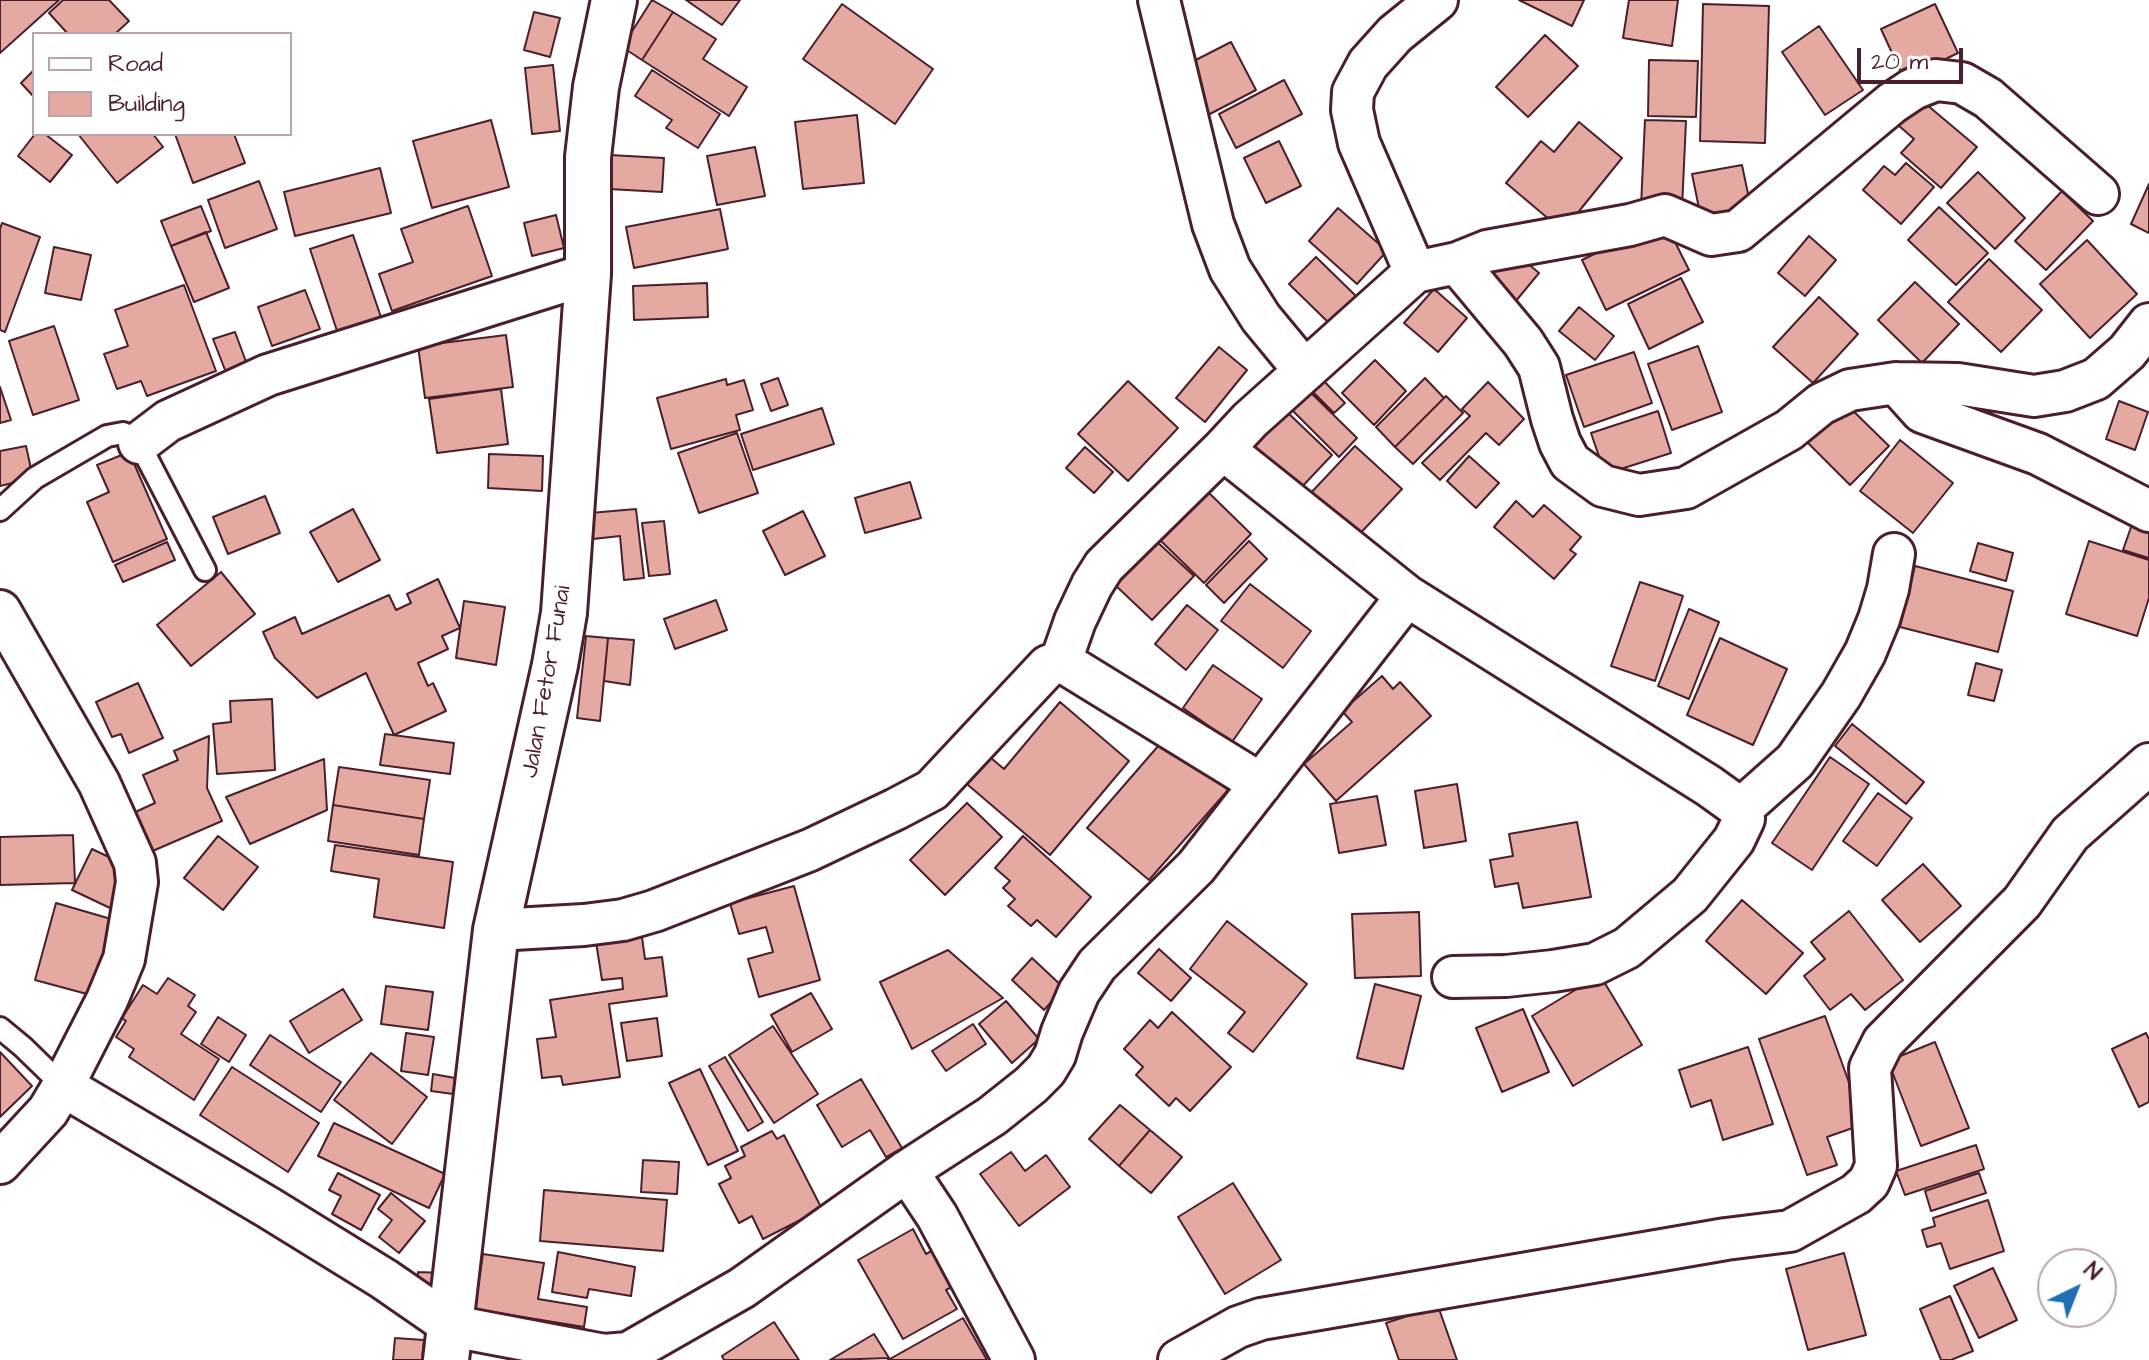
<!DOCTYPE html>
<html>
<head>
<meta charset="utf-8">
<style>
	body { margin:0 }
	#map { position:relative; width:2149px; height:1360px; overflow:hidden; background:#fff; font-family:"Architects Daughter",sans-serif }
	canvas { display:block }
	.legend { position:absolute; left:32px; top:32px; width:260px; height:104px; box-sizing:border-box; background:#fff; border:2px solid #b7a5aa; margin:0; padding:10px 14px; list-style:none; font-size:24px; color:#4a1f2b }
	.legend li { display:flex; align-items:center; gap:16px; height:40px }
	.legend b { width:40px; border:2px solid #b7a5aa }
	.north { position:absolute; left:2037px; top:1248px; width:80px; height:80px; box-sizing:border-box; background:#fff; border:2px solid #b7a5aa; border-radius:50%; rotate:43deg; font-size:22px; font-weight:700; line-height:32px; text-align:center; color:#4a1f2b }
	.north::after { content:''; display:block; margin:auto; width:28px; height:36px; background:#1f6fb2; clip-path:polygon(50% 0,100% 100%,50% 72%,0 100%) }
	.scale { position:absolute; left:1857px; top:48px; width:106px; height:36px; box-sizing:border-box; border:4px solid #4a1f2b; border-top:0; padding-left:10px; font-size:24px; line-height:28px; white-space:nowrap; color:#4a1f2b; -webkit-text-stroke:6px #fff; paint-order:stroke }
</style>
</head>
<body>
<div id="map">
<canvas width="2149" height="1360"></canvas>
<ul class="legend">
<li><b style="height:10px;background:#fff"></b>Road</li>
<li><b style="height:22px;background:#e4aaa1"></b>Building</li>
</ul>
<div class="north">N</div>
<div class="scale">20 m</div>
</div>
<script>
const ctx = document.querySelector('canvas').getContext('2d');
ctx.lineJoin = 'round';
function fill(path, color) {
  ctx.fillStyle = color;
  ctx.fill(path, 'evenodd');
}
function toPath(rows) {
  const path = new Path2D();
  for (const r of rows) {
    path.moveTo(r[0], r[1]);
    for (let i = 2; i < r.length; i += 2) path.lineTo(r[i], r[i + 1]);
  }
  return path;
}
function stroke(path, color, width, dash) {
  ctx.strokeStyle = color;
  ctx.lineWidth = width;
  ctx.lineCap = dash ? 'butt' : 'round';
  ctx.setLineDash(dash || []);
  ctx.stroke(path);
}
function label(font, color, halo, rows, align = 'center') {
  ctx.font = font + ' "Architects Daughter",sans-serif';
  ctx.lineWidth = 8;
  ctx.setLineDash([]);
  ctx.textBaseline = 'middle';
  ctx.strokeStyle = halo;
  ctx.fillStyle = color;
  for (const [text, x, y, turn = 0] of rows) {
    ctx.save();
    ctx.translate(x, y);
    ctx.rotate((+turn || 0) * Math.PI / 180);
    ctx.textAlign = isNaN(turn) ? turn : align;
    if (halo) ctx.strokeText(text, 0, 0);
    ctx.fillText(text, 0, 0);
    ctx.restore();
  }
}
const building = toPath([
	[0,0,59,0,0,53,0,0],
	[63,0,109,0,129,21,115,34,68,34,49,13,63,0],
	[652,0,673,12,642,60,622,47,652,0],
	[686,0,740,0,722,25,686,0],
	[1519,0,1584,0,1572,26,1519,0],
	[1629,0,1678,0,1672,46,1623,38,1629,0],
	[842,4,933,69,895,124,803,59,842,4],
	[1703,4,1769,6,1765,143,1700,141,1703,4],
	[1935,4,1958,53,1904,79,1881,29,1935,4],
	[534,12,560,18,550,57,524,50,534,12],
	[673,12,716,39,703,59,747,87,729,116,642,60,673,12],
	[1819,26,1863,90,1825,115,1782,52,1819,26],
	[1545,35,1578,66,1528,117,1496,87,1545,35],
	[1231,42,1256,90,1206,116,1180,68,1231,42],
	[1649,60,1698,61,1696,117,1648,116,1649,60],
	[553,65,560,131,532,134,525,68,553,65],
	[34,70,34,97,21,83,34,70],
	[652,70,720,114,698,148,666,128,672,120,635,96,652,70],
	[1284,80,1302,114,1236,148,1219,114,1284,80],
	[1920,99,1977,147,1941,188,1901,153,1914,139,1898,125,1920,99],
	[857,115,864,183,803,189,795,122,857,115],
	[491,120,509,187,432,208,413,141,491,120],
	[1645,120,1686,121,1682,208,1641,206,1645,120],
	[1579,122,1622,158,1563,231,1506,183,1541,141,1554,152,1579,122],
	[35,134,45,134,72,155,50,182,18,156,35,134],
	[78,134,153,134,163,147,117,183,78,134],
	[175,134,234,134,245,163,193,183,175,134],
	[1279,141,1301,186,1266,203,1244,158,1279,141],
	[755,147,765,196,717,205,707,156,755,147],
	[610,155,664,158,662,192,609,189,610,155],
	[1906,163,1934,187,1901,224,1863,190,1884,166,1895,175,1906,163],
	[1742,165,1751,208,1701,218,1692,174,1742,165],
	[380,168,391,213,295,236,284,192,380,168],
	[1978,172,2025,218,1995,249,1947,203,1978,172],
	[259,181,277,229,225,248,208,200,259,181],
	[2149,184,2149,233,2131,224,2149,184],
	[2062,191,2093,221,2046,270,2015,241,2062,191],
	[201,206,211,231,171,246,161,221,201,206],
	[468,206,492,276,392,311,379,274,413,262,401,229,468,206],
	[1939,207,1988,253,1956,285,1908,240,1939,207],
	[1338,208,1387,251,1357,284,1309,241,1338,208],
	[720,209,728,249,634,268,626,227,720,209],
	[556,215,564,248,532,256,524,223,556,215],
	[1664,220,1689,270,1606,310,1582,260,1664,220],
	[2,223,40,237,5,332,0,330,0,229,2,223],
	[206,232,229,288,194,302,171,246,206,232],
	[353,235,384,326,340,340,310,249,353,235],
	[1809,236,1836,260,1805,296,1778,273,1809,236],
	[2087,240,2137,294,2090,338,2040,284,2087,240],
	[54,247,91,255,81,300,45,293,54,247],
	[1512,250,1539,273,1506,313,1478,289,1512,250],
	[1316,257,1358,298,1331,325,1289,284,1316,257],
	[1989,259,2042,310,2001,352,1948,302,1989,259],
	[1681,278,1703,322,1649,349,1628,304,1681,278],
	[1915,282,1959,324,1922,363,1878,320,1915,282],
	[707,283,708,317,634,320,633,286,707,283],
	[184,285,216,371,147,396,141,381,117,389,104,354,128,346,115,310,184,285],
	[1434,289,1467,318,1438,352,1404,323,1434,289],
	[305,290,320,329,272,346,258,307,305,290],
	[1819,297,1858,334,1813,383,1773,347,1819,297],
	[1579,307,1614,336,1595,360,1559,331,1579,307],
	[54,326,79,400,33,415,9,341,54,326],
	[235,332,248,367,227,375,213,339,235,332],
	[506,335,513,387,425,398,418,346,506,335],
	[1698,346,1722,412,1672,430,1648,364,1698,346],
	[1219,347,1247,370,1205,422,1176,398,1219,347],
	[1634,352,1652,403,1584,427,1566,375,1634,352],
	[1375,360,1406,391,1374,425,1342,393,1375,360],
	[1320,377,1345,403,1334,413,1309,388,1320,377],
	[778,378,788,405,771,411,761,384,778,378],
	[1425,378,1444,398,1395,447,1376,427,1425,378],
	[726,379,727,385,744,380,753,410,736,415,740,430,671,449,657,398,726,379],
	[1128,381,1178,428,1128,481,1078,434,1128,381],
	[1488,382,1524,419,1499,445,1486,433,1440,480,1422,463,1470,416,1462,409,1488,382],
	[0,387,11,420,0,423,0,387],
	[501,389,508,444,437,453,429,399,501,389],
	[1307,389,1357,438,1339,457,1289,407,1307,389],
	[1446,396,1463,413,1413,464,1395,447,1446,396],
	[1839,397,1889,446,1850,485,1801,436,1839,397],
	[2119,401,2148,412,2135,450,2106,439,2119,401],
	[822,408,834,444,753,470,741,434,822,408],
	[1286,411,1332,455,1297,492,1250,448,1286,411],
	[1658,411,1671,453,1605,474,1591,433,1658,411],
	[737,433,758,493,699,513,678,453,737,433],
	[1900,440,1953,483,1913,533,1860,491,1900,440],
	[26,446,33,478,0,486,0,451,26,446],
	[1355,446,1402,489,1354,540,1307,497,1355,446],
	[1085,447,1113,472,1094,493,1066,468,1085,447],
	[129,452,167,539,113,562,87,502,109,492,97,465,129,452],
	[489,454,543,456,542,491,488,488,489,454],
	[1469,456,1499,483,1476,508,1447,481,1469,456],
	[910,482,921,518,865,533,855,498,910,482],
	[1206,490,1251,534,1204,583,1159,539,1206,490],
	[265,496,280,533,228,554,213,517,265,496],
	[1516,501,1533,517,1544,505,1581,537,1570,550,1576,554,1554,579,1494,527,1516,501],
	[353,509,380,560,338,582,310,532,353,509],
	[636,509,644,578,624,580,620,536,593,539,590,513,636,509],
	[803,511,825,556,785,575,763,531,803,511],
	[2136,513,2149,518,2149,558,2123,550,2136,513],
	[664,521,670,574,649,576,642,523,664,521],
	[1154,539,1194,576,1152,620,1113,583,1154,539],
	[1249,541,1267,559,1224,603,1206,585,1249,541],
	[2089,541,2149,560,2149,598,2137,636,2066,614,2089,541],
	[167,542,175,560,123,582,115,565,167,542],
	[1978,543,2013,553,2006,581,1970,571,1978,543],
	[1915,566,2013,591,1998,652,1900,627,1915,566],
	[221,572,255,614,191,666,157,625,221,572],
	[438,579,460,628,442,636,448,649,418,663,428,686,433,683,446,711,394,735,366,673,317,698,275,658,263,632,295,617,302,634,389,595,396,610,411,603,407,594,438,579],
	[1640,582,1683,596,1655,681,1611,666,1640,582],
	[1250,584,1311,631,1283,668,1221,621,1250,584],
	[716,600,727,630,675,649,664,619,716,600],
	[464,601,505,607,496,665,456,658,464,601],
	[1187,605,1218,630,1186,670,1155,644,1187,605],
	[1689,609,1719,622,1689,699,1658,686,1689,609],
	[586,636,608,638,600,721,577,718,586,636],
	[608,638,634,640,630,685,604,681,608,638],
	[1720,638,1787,669,1753,745,1687,715,1720,638],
	[1976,663,2002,670,1994,701,1968,695,1976,663],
	[1213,665,1262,699,1232,742,1183,708,1213,665],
	[1382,676,1393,689,1400,682,1431,716,1336,801,1304,764,1352,722,1342,711,1382,676],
	[138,683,163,738,129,753,121,734,112,737,96,702,138,683],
	[272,699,275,770,217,774,213,724,231,722,230,701,272,699],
	[1060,702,1129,761,1050,855,961,779,984,752,1004,769,1060,702],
	[1852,724,1924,782,1906,804,1835,746,1852,724],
	[385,734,454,743,450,774,380,765,385,734],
	[209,736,207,788,222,821,148,853,131,814,155,803,143,775,178,760,174,751,209,736],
	[1166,737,1228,790,1149,880,1087,828,1166,737],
	[1830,757,1869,784,1812,870,1772,843,1830,757],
	[324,759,327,810,250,844,226,797,324,759],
	[339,767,430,780,424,819,333,805,339,767],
	[1457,784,1466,841,1424,848,1415,791,1457,784],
	[1878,793,1912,818,1877,866,1843,841,1878,793],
	[1377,796,1386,845,1339,853,1330,804,1377,796],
	[967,803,1002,837,945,895,910,860,967,803],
	[333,805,424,819,419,855,328,841,333,805],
	[1577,822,1591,897,1523,908,1518,883,1495,887,1490,860,1513,856,1509,834,1577,822],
	[73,835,75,883,0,885,0,837,73,835],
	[218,836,258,867,223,910,184,878,218,836],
	[1023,836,1091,897,1056,937,1037,920,1031,926,1008,906,1015,899,1003,888,1010,881,995,868,1023,836],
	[335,845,453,862,444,928,374,917,379,879,331,871,335,845],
	[92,849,130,867,110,908,72,890,92,849],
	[1923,864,1961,906,1920,942,1882,900,1923,864],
	[794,886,820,980,759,997,748,959,773,952,766,927,739,934,730,903,794,886],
	[1742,900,1803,953,1766,994,1706,941,1742,900],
	[56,903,118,921,98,997,35,980,56,903],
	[1849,911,1903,980,1865,1010,1851,994,1830,1010,1804,976,1825,959,1811,942,1849,911],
	[1419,912,1421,976,1355,978,1352,914,1419,912],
	[1227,921,1307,984,1253,1052,1228,1033,1245,1012,1190,969,1227,921],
	[641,930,645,959,662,957,667,996,609,1004,620,1077,563,1085,561,1076,542,1078,537,1039,556,1037,550,1000,623,989,622,978,602,980,595,936,641,930],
	[1159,949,1191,978,1171,1001,1138,973,1159,949],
	[948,950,1003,998,912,1049,880,982,948,950],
	[1032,958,1064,988,1044,1010,1012,980,1032,958],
	[1600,975,1642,1045,1573,1086,1532,1016,1600,975],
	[168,978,195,995,188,1006,196,1012,181,1034,219,1059,194,1100,129,1057,134,1049,116,1037,126,1021,122,1018,143,985,157,994,168,978],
	[1375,984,1421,996,1403,1069,1357,1058,1375,984],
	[386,986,433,992,428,1030,381,1024,386,986],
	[343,989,362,1020,309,1053,290,1021,343,989],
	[811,993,832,1029,792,1052,771,1015,811,993],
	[1006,1001,1039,1039,1012,1063,979,1024,1006,1001],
	[1523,1009,1549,1072,1502,1092,1476,1028,1523,1009],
	[1172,1012,1231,1067,1190,1111,1176,1098,1169,1106,1136,1075,1143,1067,1124,1049,1150,1020,1158,1028,1172,1012],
	[1825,1016,1864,1124,1827,1137,1837,1165,1807,1175,1759,1039,1825,1016],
	[218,1017,246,1035,229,1062,201,1044,218,1017],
	[657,1018,662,1056,627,1061,621,1023,657,1018],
	[973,1024,986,1044,946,1071,932,1051,973,1024],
	[773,1026,818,1094,774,1123,729,1055,773,1026],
	[406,1033,434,1037,428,1075,401,1071,406,1033],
	[2146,1033,2149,1039,2149,1102,2139,1107,2112,1049,2146,1033],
	[270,1035,341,1082,321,1112,250,1065,270,1035],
	[1935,1042,1969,1128,1921,1146,1888,1061,1935,1042],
	[1748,1047,1773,1124,1723,1140,1711,1100,1691,1107,1679,1070,1748,1047],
	[0,1052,32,1086,0,1117,0,1052],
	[371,1053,427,1097,392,1144,334,1100,371,1053],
	[725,1057,763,1122,748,1131,709,1066,725,1057],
	[232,1067,319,1123,288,1172,200,1115,232,1067],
	[700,1069,738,1151,708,1165,669,1083,700,1069],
	[433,1074,455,1078,453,1094,431,1091,433,1074],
	[861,1079,902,1148,886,1157,870,1130,842,1147,817,1105,861,1079],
	[1120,1105,1150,1130,1119,1166,1089,1139,1120,1105],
	[334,1123,445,1174,429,1208,318,1156,334,1123],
	[1150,1130,1182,1157,1151,1193,1119,1166,1150,1130],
	[772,1131,777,1139,784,1135,822,1209,763,1239,752,1216,739,1223,719,1184,731,1178,725,1166,745,1156,741,1147,772,1131],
	[1976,1145,1984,1169,1905,1195,1896,1171,1976,1145],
	[1011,1152,1025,1171,1046,1155,1070,1187,1019,1226,980,1174,1011,1152],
	[643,1160,679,1162,677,1194,641,1192,643,1160],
	[338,1173,380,1195,361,1230,332,1214,341,1196,329,1190,338,1173],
	[1979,1173,1986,1193,1931,1211,1925,1191,1979,1173],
	[1233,1183,1281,1260,1225,1294,1178,1217,1233,1183],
	[544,1190,667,1200,663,1251,540,1241,544,1190],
	[391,1193,425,1221,399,1253,379,1237,392,1220,378,1209,391,1193],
	[1988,1200,2004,1251,1950,1269,1941,1243,1927,1247,1922,1230,1935,1226,1933,1218,1988,1200],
	[913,1229,926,1254,946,1243,966,1279,946,1290,957,1309,903,1339,858,1260,913,1229],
	[558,1252,635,1267,631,1296,589,1289,587,1298,552,1292,558,1252],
	[1844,1253,1866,1335,1808,1350,1786,1269,1844,1253],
	[483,1254,544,1263,538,1299,587,1307,584,1327,474,1309,483,1254],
	[1993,1268,2017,1320,1979,1338,1954,1286,1993,1268],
	[418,1272,444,1273,443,1299,416,1298,418,1272],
	[1950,1296,1973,1351,1951,1360,1941,1360,1920,1309,1950,1296],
	[1438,1306,1457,1360,1399,1360,1386,1323,1438,1306],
	[963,1318,987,1360,888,1360,963,1318],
	[774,1322,799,1360,724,1360,722,1356,774,1322],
	[874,1334,889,1358,830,1360,874,1334],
	[395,1338,424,1340,422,1360,393,1360,395,1338]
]);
fill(building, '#e4aaa1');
stroke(building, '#4a1f2b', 2);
const service = toPath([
	[0,510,35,478,107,436,123,433,137,439,205,570],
	[0,1028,23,1047,63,1086]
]);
const minor = toPath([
	[1159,0,1213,224,1230,269,1261,318,1304,370],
	[1457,263,1523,342,1539,367,1552,419,1560,443,1570,462,1603,486,1639,495,1686,488,1789,430,1821,404,1850,390,1896,383,1958,384,2034,396,2065,391,2096,379,2127,352,2149,324],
	[1415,272,1359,143,1352,110,1353,92,1368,64,1395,34,1437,0],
	[1896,383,1922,412,2038,454,2149,511],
	[139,443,168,421,268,375,588,274],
	[1407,596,1223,449,1250,420,1415,272,1457,263,1487,251,1630,225,1665,215,1711,235,1738,231,1892,103,1913,89,1936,80,1962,83,1988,98,2098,194],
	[0,611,99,783,135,863,137,882,124,959,107,1000,63,1086],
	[1061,661,1075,621,1092,585,1104,566,1223,449],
	[1741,809,1795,761,1841,695,1865,653,1879,619,1888,589,1894,554],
	[496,930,584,925,623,920,654,911,810,850,896,809,932,790,1048,666,1061,661,1261,784],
	[0,1163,48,1111,63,1086,269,1208,384,1279,452,1326,604,1355,628,1353,742,1288,907,1171,992,1116,1031,1085,1046,1070,1055,1055,1062,1032,1079,992,1097,965,1196,867,1407,596,1709,786,1741,809,1744,819,1734,840,1690,895,1627,948,1595,964,1553,971,1506,976,1453,977],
	[907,1171,937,1216,1014,1360],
	[1179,1360,1238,1327,1261,1319,1726,1239,1790,1231,1856,1194,1869,1182,1876,1166,1870,1068,1883,1042,2022,902,2070,834,2149,764]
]);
const tertiary = toPath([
	[446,1360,496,930,555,665,564,613,588,274,588,157,596,87,614,0]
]);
stroke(service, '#4a1f2b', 26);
stroke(minor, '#4a1f2b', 46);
stroke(tertiary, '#4a1f2b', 50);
stroke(service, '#fff', 20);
stroke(minor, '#fff', 40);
stroke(tertiary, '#fff', 44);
label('24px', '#4a1f2b', '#fff', [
	["Jalan Fetor Funai",548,682,-80]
]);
</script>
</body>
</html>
